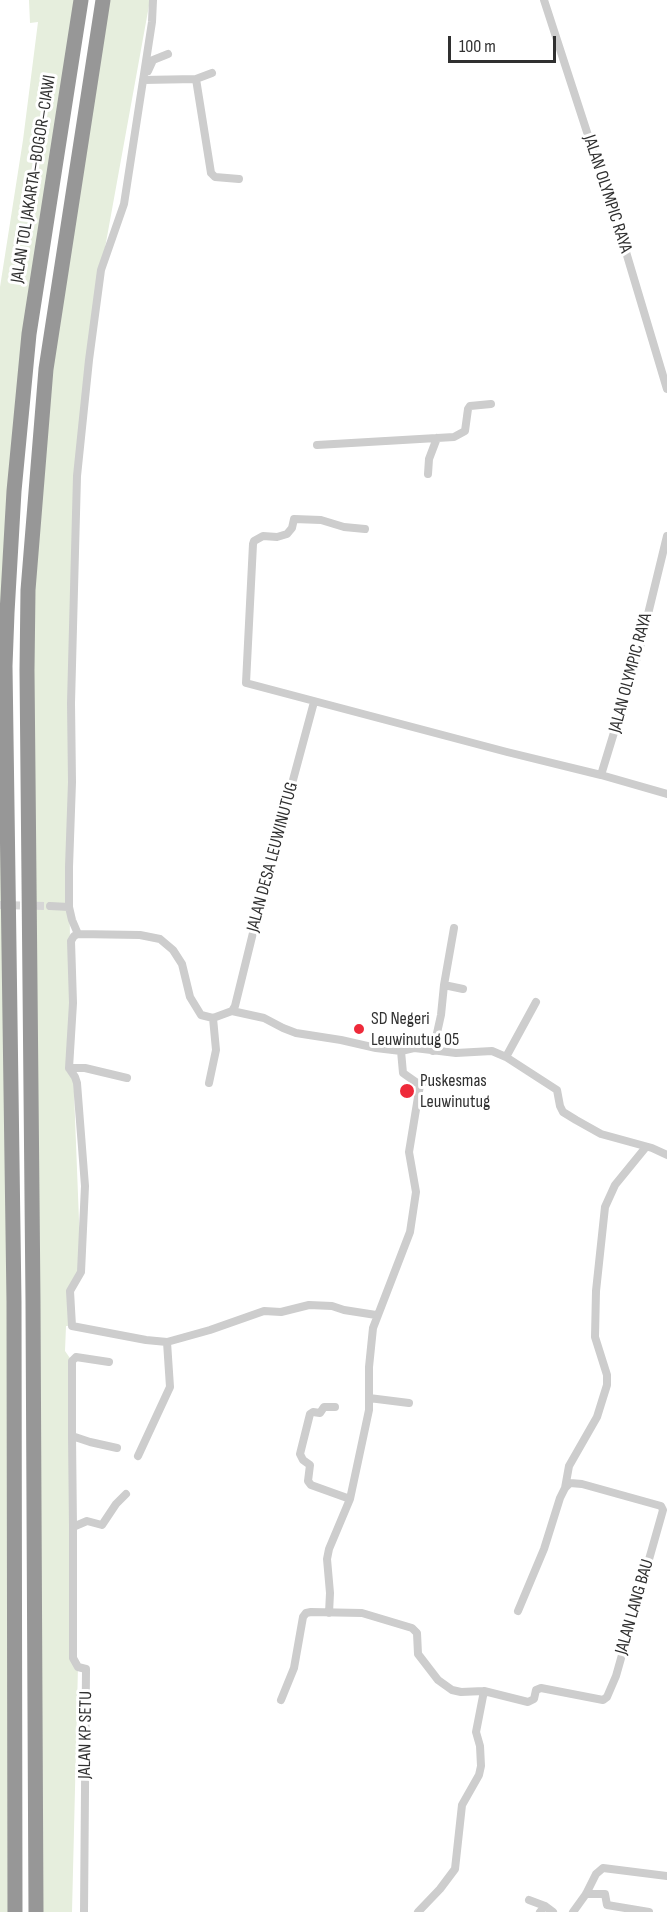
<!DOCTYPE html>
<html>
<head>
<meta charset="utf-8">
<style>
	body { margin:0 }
	#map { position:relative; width:667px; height:1912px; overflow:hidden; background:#fff; font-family:"Sofia Sans Condensed",sans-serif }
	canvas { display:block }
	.scale { position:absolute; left:448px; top:36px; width:108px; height:27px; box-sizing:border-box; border:3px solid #303030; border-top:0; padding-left:8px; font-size:18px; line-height:21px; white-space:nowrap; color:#303030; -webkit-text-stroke:4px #fff; paint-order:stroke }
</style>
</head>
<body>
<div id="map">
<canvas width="667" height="1912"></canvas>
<div class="scale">100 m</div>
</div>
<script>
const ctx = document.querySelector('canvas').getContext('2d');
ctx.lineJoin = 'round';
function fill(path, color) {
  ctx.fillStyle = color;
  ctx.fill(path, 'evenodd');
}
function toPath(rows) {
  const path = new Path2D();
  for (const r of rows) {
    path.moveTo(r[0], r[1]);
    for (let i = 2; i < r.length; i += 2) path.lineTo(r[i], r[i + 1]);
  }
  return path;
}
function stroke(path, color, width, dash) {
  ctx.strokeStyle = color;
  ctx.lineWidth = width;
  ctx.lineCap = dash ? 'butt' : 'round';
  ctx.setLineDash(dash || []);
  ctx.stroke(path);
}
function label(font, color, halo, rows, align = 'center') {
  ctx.font = font + ' "Sofia Sans Condensed",sans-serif';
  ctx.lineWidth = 6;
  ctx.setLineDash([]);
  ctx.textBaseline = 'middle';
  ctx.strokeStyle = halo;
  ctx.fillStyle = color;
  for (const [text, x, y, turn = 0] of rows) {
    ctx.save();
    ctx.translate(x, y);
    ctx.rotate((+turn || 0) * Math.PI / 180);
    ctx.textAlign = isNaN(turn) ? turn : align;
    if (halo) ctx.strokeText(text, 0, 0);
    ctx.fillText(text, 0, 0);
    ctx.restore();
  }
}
fill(toPath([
	[29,0,81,0,29,334,7,592,15,1912,0,1912,0,287,23,140,38,22,30,23],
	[103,0,150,0,101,270,77,484,69,867,71,1015,81,1272,72,1285,72,1326,66,1326,65,1351,72,1361,73,1658,78,1666,72,1912,36,1912,28,619,38,455]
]), '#e6eedd');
stroke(toPath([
	[0,905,50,906]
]), '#d6d6d6', 8, [8, 4]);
stroke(toPath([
	[544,0,626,252,667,389],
	[148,71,153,60,168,54],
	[196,79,212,73],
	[143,80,196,79,211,173,215,177,239,179],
	[317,445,454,437,465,431,468,409,470,406,491,404],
	[428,474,429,459,437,438],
	[365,529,344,527,321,520,294,519,292,528,287,534,277,537,263,536,254,541,253,544,246,683,507,752,601,775,667,794],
	[314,702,265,884,235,1006,232,1011,213,1018,201,1015,190,997,182,964,173,950,160,939,140,935,78,934,74,936,71,941,73,1003,69,1068,75,1077,77,1083,85,1186,81,1272,70,1291,72,1326,146,1340,167,1342,210,1330,264,1311,281,1312,309,1305,332,1306,344,1310,376,1315],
	[601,775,639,651,667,536],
	[50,906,69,907,72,920,78,934],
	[69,907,69,867,72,782,71,703,77,476,89,360,101,270,124,204,152,22,153,0],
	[444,985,463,989],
	[232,1011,264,1018,283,1028,296,1033,341,1040,376,1048,401,1051,414,1048,423,1049,456,1053,492,1051,506,1057,557,1090,560,1106,563,1112,576,1120,601,1134,652,1148,667,1155],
	[401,1051,403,1073,420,1085],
	[433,1051,441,1015,444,985,454,928],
	[506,1057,536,1002],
	[69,1068,85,1068,127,1078],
	[209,1083,216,1050,213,1018],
	[109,1362,76,1357,72,1361,72,1436,90,1442,117,1448],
	[369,1398,409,1403],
	[335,1407,324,1407,320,1413,313,1412,310,1414,300,1454,303,1460,310,1465,308,1481,311,1485,350,1499],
	[72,1436,73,1527],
	[138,1456,170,1387,167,1342],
	[565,1488,569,1466,597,1417,607,1385,607,1375,595,1337,596,1291,605,1207,615,1185,646,1147],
	[329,1613,330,1593,327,1559,329,1549,350,1499,369,1410,369,1367,373,1328,410,1232,416,1192,409,1152,420,1085,424,1082,441,1079],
	[281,1700,294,1668,303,1617,306,1613,311,1612,362,1613,412,1628,417,1633,418,1654,438,1680,452,1690,461,1692,484,1691,528,1702,534,1699,536,1690,541,1688,603,1700,607,1697,616,1676,663,1510,661,1506,582,1484,570,1483,565,1488,560,1498,544,1549,518,1611],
	[586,1894,605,1894,607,1905,649,1912],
	[529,1900,545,1906],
	[84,1912,86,1669,78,1667,73,1658,73,1527,87,1521,102,1525,116,1504,126,1494],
	[418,1912,440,1889,455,1869,462,1805,479,1775,481,1766,480,1746,476,1732,484,1691],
	[540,1912,545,1906,553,1912],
	[573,1912,586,1894,596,1874,603,1868,667,1876]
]), '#cdcdcd', 8);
stroke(toPath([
	[15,1912,14,1302,5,666,7,613,14,491,29,334,81,0],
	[36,1912,33,1302,27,670,28,590,46,369,103,0]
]), '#979797', 15);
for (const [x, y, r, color] of [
	[359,1029,6,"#ee2a3a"],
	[407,1091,8,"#ee2a3a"]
]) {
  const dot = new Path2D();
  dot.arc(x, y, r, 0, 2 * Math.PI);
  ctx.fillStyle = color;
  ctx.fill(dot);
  stroke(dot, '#fff', 2);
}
label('18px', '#303030', '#fff', [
	["JALAN TOL JAKARTA–BOGOR–CIAWI",34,179,-81],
	["JALAN OLYMPIC RAYA",607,194,72],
	["JALAN OLYMPIC RAYA",631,673,-75],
	["JALAN DESA LEUWINUTUG",273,857,-75],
	["JALAN LANG BAU",635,1607,-74],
	["JALAN KP SETU",86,1735,-89]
]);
label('18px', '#303030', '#fff', [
	["SD Negeri",371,1019],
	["Leuwinutug 05",371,1040],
	["Puskesmas",420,1081],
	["Leuwinutug",420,1102]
], 'left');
</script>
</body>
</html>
